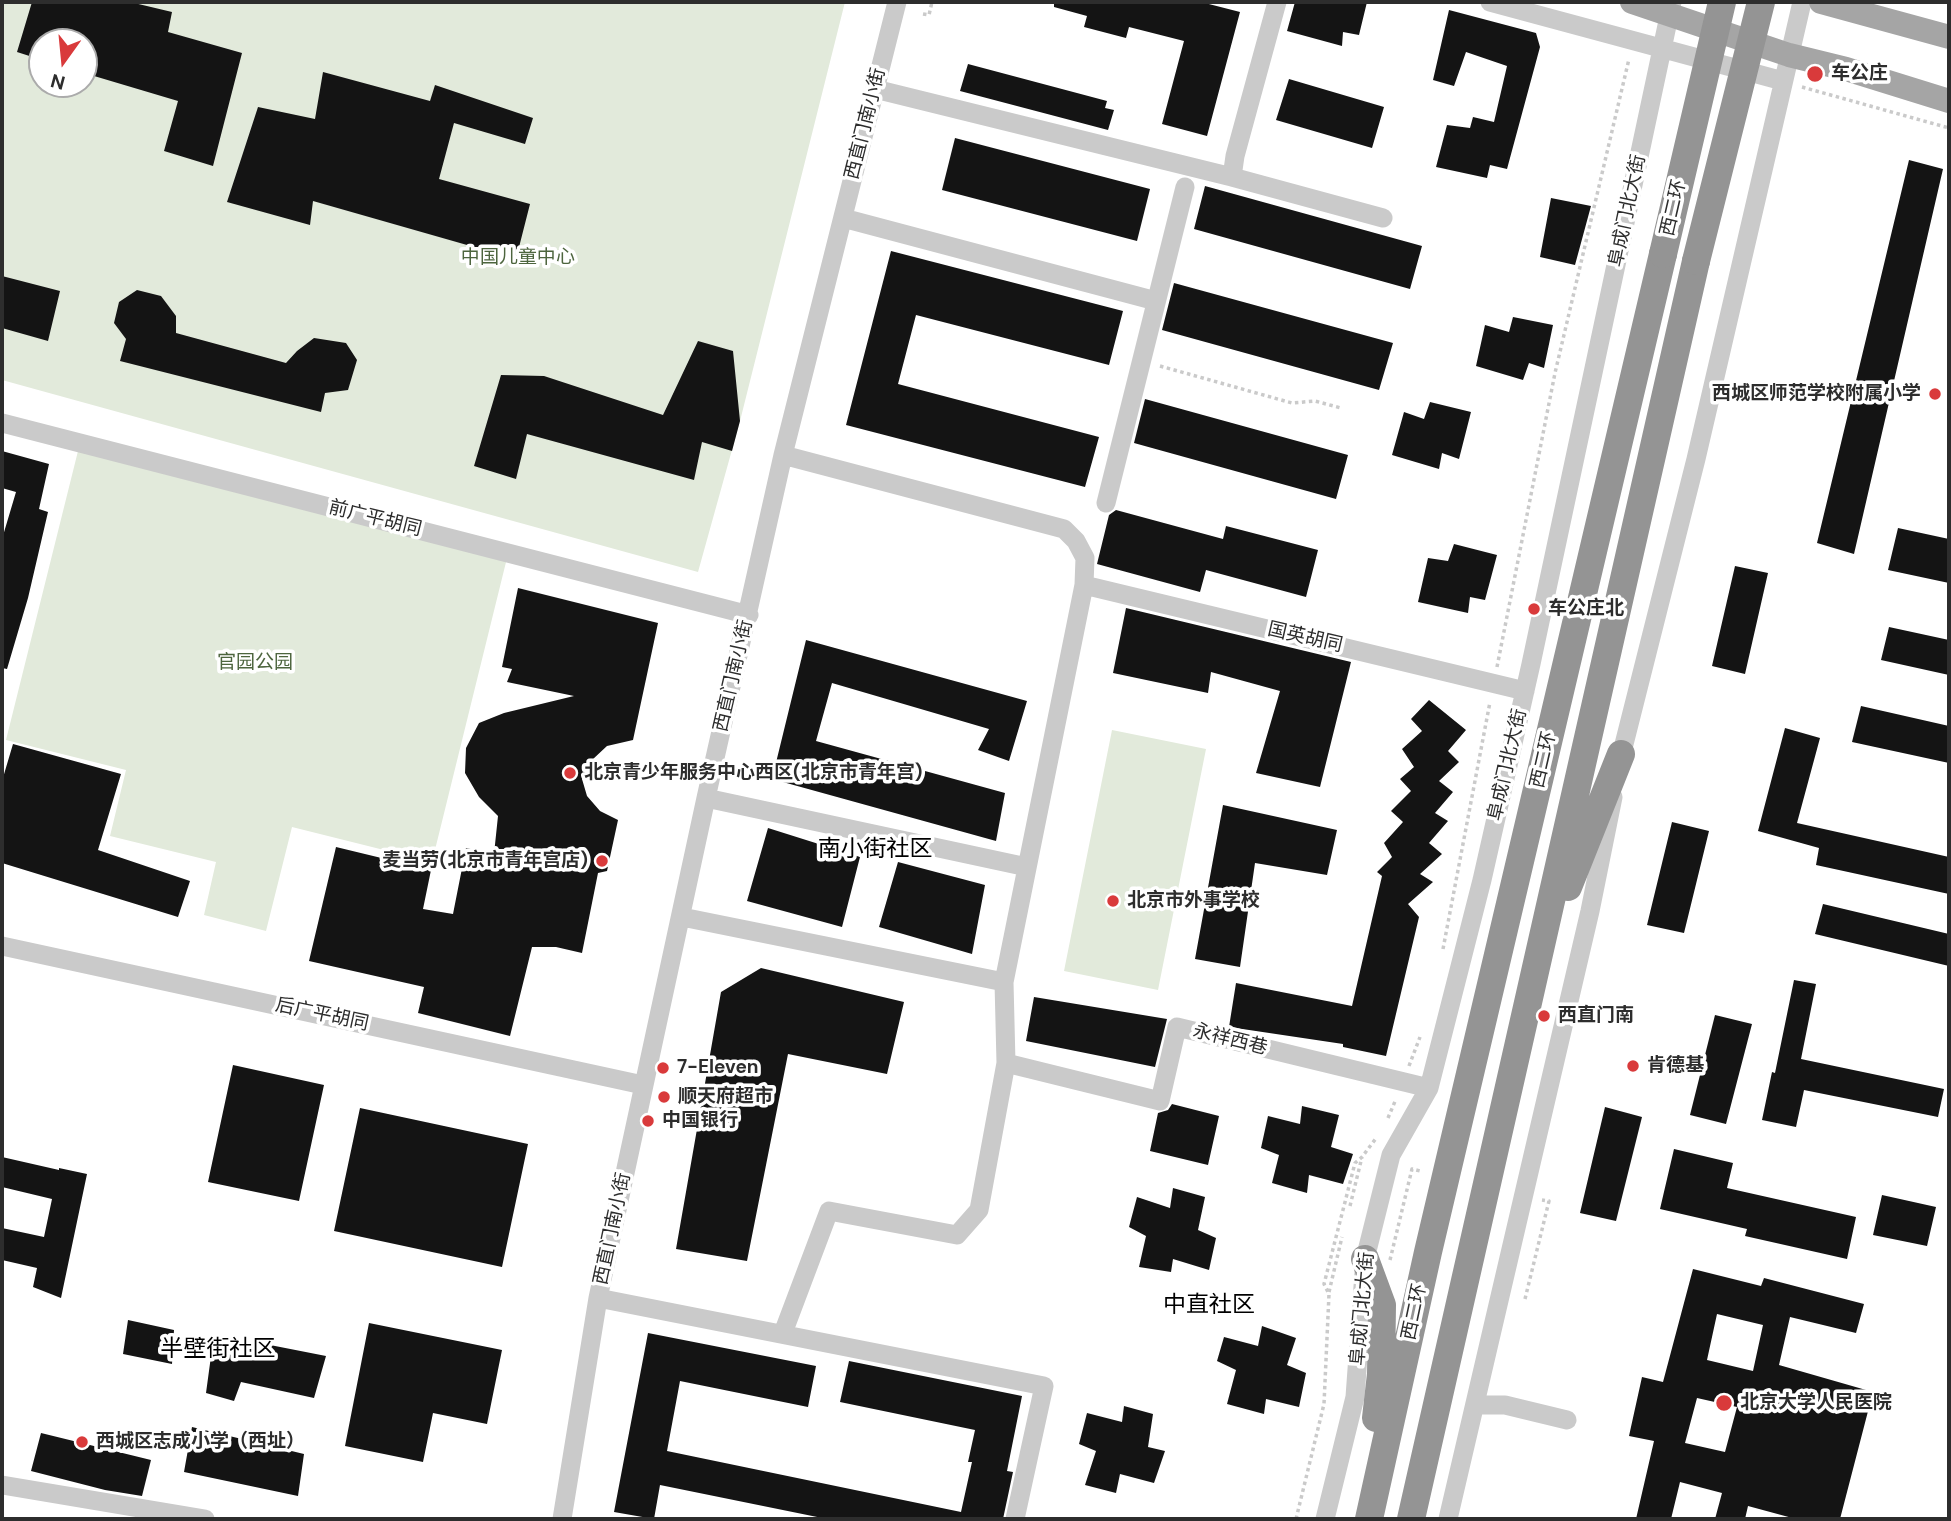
<!DOCTYPE html>
<html>
<head>
<meta charset="utf-8">
<style>
	body { margin:0 }
	#map { position:relative; width:1951px; height:1521px; overflow:hidden; background:#fff; font-family:"DM Sans",sans-serif }
	canvas { display:block }
	.frame { position:absolute; inset:0; border:4px solid #2d2d2d; pointer-events:none }
	.north { position:absolute; left:28px; top:28px; width:70px; height:70px; box-sizing:border-box; background:#fff; border:2px solid #ababab; border-radius:50%; rotate:195deg; font-size:19px; font-weight:700; line-height:28px; text-align:center; color:#2d2d2d }
	.north::after { content:''; display:block; margin:auto; width:24px; height:32px; background:#d93a3b; clip-path:polygon(50% 0,100% 100%,50% 72%,0 100%) }
</style>
</head>
<body>
<div id="map">
<canvas width="1951" height="1521"></canvas>
<div class="frame"></div>
<div class="north">N</div>
</div>
<script>
const ctx = document.querySelector('canvas').getContext('2d');
ctx.lineJoin = 'round';
function fill(path, color) {
  ctx.fillStyle = color;
  ctx.fill(path, 'evenodd');
}
function toPath(rows) {
  const path = new Path2D();
  for (const r of rows) {
    path.moveTo(r[0], r[1]);
    for (let i = 2; i < r.length; i += 2) path.lineTo(r[i], r[i + 1]);
  }
  return path;
}
function stroke(path, color, width, dash) {
  ctx.strokeStyle = color;
  ctx.lineWidth = width;
  ctx.lineCap = dash ? 'butt' : 'round';
  ctx.setLineDash(dash || []);
  ctx.stroke(path);
}
function label(font, color, halo, rows, align = 'center') {
  ctx.font = font + ' "DM Sans","Noto Sans SC",sans-serif';
  ctx.lineWidth = 7;
  ctx.setLineDash([]);
  ctx.textBaseline = 'middle';
  ctx.strokeStyle = halo;
  ctx.fillStyle = color;
  for (const [text, x, y, turn = 0] of rows) {
    ctx.save();
    ctx.translate(x, y);
    ctx.rotate((+turn || 0) * Math.PI / 180);
    ctx.textAlign = isNaN(turn) ? turn : align;
    if (halo) ctx.strokeText(text, 0, 0);
    ctx.fillText(text, 0, 0);
    ctx.restore();
  }
}
fill(toPath([
	[2,2,845,2,740,421,698,572,2,380],
	[42,42,84,42,84,84,42,84],
	[79,447,508,554,432,862,292,827,266,931,204,915,216,862,110,836,126,770,6,740],
	[1112,730,1206,749,1158,990,1064,971]
]), '#e2eadb');
fill(toPath([
	[32,2,130,2,172,12,168,32,242,53,213,166,164,151,178,101,84,73,84,42,42,42,42,60,17,52],
	[1054,2,1201,2,1240,12,1207,136,1162,124,1184,41,1129,27,1126,38,1084,27,1087,16,1054,7],
	[1295,2,1367,2,1359,35,1343,32,1342,46,1287,31],
	[1449,10,1536,33,1540,47,1507,169,1490,165,1487,178,1436,167,1447,125,1470,128,1473,117,1494,122,1507,66,1466,52,1454,86,1433,80],
	[968,64,1107,101,1105,108,1114,110,1108,130,960,91],
	[323,72,430,101,435,85,533,118,525,144,454,123,439,179,530,204,516,259,313,201,310,225,227,202,258,107,315,119],
	[1289,79,1384,107,1372,148,1276,120],
	[955,138,1150,189,1137,241,942,190],
	[1909,160,1943,169,1854,554,1817,543],
	[1205,186,1422,246,1410,289,1194,229],
	[1551,198,1591,206,1575,265,1540,257],
	[891,251,1123,311,1109,365,916,315,898,384,1099,437,1085,487,846,425],
	[2,276,60,291,48,341,2,328],
	[1174,283,1393,343,1379,390,1162,330],
	[137,290,161,296,176,316,176,333,286,363,297,351,314,338,346,343,357,360,348,390,325,393,321,412,120,361,126,339,114,323,119,302],
	[1513,317,1553,325,1544,368,1529,363,1523,380,1476,366,1485,325,1509,332],
	[698,341,733,351,740,421,732,451,702,442,694,480,527,434,516,479,474,466,501,375,544,376,663,415],
	[1145,399,1348,455,1336,499,1134,443],
	[1430,402,1471,412,1459,459,1442,453,1439,469,1392,455,1404,412,1424,419],
	[2,451,49,464,39,509,48,512,28,598,7,669,2,668,2,539,16,492,2,488],
	[1116,510,1223,539,1226,526,1318,550,1306,597,1206,570,1200,592,1097,564,1109,515],
	[1898,528,1949,539,1949,583,1888,570],
	[1454,544,1497,555,1485,600,1470,597,1468,613,1418,602,1428,558,1448,561],
	[1735,566,1768,573,1745,674,1712,666],
	[518,588,658,623,633,740,607,746,592,760,582,779,587,796,600,811,618,820,607,871,598,873,582,953,556,947,532,947,510,1036,418,1013,424,987,309,961,336,847,431,870,423,909,453,914,466,848,494,854,498,816,479,797,465,773,466,748,479,723,504,713,574,696,507,682,512,669,502,667],
	[1126,608,1351,662,1320,787,1256,773,1280,691,1211,672,1208,693,1113,673],
	[1889,627,1949,640,1949,675,1881,660],
	[806,640,1027,701,1009,761,978,750,989,729,832,683,816,741,1005,793,996,841,772,779],
	[1429,700,1466,730,1448,751,1459,762,1439,781,1453,792,1435,813,1448,821,1429,843,1442,854,1420,874,1433,882,1408,904,1419,917,1386,1056,1343,1047,1343,1044,1229,1027,1236,983,1352,1006,1382,876,1377,872,1392,857,1384,843,1403,822,1391,811,1411,791,1400,779,1414,767,1402,749,1422,731,1411,719],
	[1861,706,1949,726,1949,763,1852,742],
	[1785,728,1820,738,1797,823,1949,857,1949,894,1816,865,1819,848,1758,831],
	[13,744,121,774,98,850,190,881,178,917,2,863,2,781],
	[1223,805,1337,830,1327,875,1255,863,1240,967,1195,959],
	[1672,822,1709,831,1684,933,1647,925],
	[768,828,860,857,842,927,747,901],
	[898,862,985,885,972,954,879,927],
	[1823,904,1949,934,1949,966,1815,934],
	[761,968,904,1002,887,1074,788,1054,747,1261,676,1249,721,992],
	[1794,980,1816,984,1801,1059,1944,1089,1938,1117,1804,1090,1796,1127,1762,1120,1772,1072,1775,1073],
	[1034,997,1167,1019,1155,1067,1026,1041],
	[1715,1015,1752,1024,1726,1124,1690,1115],
	[233,1065,324,1085,299,1201,208,1182],
	[1172,1104,1219,1116,1208,1165,1150,1151,1158,1113,1168,1110],
	[1302,1106,1339,1115,1331,1147,1353,1154,1343,1184,1309,1175,1307,1193,1272,1183,1279,1155,1261,1148,1268,1116,1300,1124],
	[1605,1107,1642,1117,1616,1221,1580,1213],
	[360,1108,528,1144,502,1267,334,1231],
	[1674,1149,1733,1163,1727,1188,1856,1217,1847,1259,1745,1236,1747,1229,1660,1209],
	[2,1157,59,1170,59,1168,87,1174,61,1298,33,1287,37,1268,2,1260,2,1228,44,1237,52,1199,2,1187],
	[1173,1188,1205,1197,1198,1230,1216,1238,1209,1270,1173,1259,1171,1272,1139,1267,1146,1236,1129,1227,1137,1197,1170,1208],
	[1882,1195,1936,1207,1927,1246,1873,1235],
	[1693,1269,1761,1286,1764,1278,1864,1304,1856,1333,1790,1317,1779,1365,1873,1392,1840,1519,1796,1519,1748,1506,1745,1519,1715,1519,1722,1493,1680,1482,1671,1519,1636,1519,1654,1441,1629,1436,1642,1377,1663,1382],
	[1717,1314,1763,1325,1753,1371,1707,1360],
	[1697,1398,1737,1407,1725,1452,1685,1443],
	[128,1320,174,1330,172,1364,123,1354],
	[369,1323,502,1350,487,1424,433,1413,423,1462,345,1446],
	[1262,1326,1296,1338,1287,1365,1306,1373,1299,1407,1266,1399,1264,1414,1227,1404,1236,1370,1217,1361,1224,1337,1258,1346],
	[648,1333,816,1366,808,1407,680,1381,667,1451,961,1512,972,1462,968,1462,975,1430,840,1402,849,1361,1022,1396,1007,1471,1013,1472,1003,1519,827,1519,660,1485,654,1519,614,1512],
	[214,1334,326,1356,314,1398,241,1382,234,1401,206,1393],
	[1124,1406,1153,1414,1148,1447,1165,1451,1154,1483,1120,1474,1116,1493,1085,1485,1096,1451,1079,1444,1087,1413,1122,1422],
	[192,1427,304,1454,298,1496,184,1472],
	[41,1433,151,1460,142,1496,105,1490,31,1471]
]), '#141414');
stroke(toPath([
	[923,14,929,15,932,2],
	[1802,87,1949,128],
	[1160,366,1292,403,1315,401,1341,408],
	[1497,667,1555,373,1629,59],
	[1443,949,1490,702],
	[1409,1066,1420,1037],
	[1388,1118,1396,1099],
	[1350,1206,1362,1157],
	[1390,1260,1412,1169,1420,1171],
	[1329,1292,1342,1237],
	[1525,1299,1549,1201,1542,1200],
	[1296,1519,1324,1404,1329,1294,1324,1284,1355,1163,1362,1157,1377,1137]
]), '#cacaca', 3.5, [3.5, 3.5]);
stroke(toPath([
	[1490,2,1783,81],
	[875,89,1232,177,1383,218],
	[1232,177,1235,156,1277,2],
	[843,218,1156,301],
	[2,423,749,615],
	[783,455,1064,529,1076,541,1085,558,1084,585,1004,982,1006,1063,979,1210,957,1235,829,1211,783,1333],
	[1106,503,1185,187],
	[1084,585,1525,691],
	[1619,764,1696,459,1802,2],
	[706,798,1027,867],
	[682,917,1004,982],
	[2,946,643,1085],
	[1006,1063,1160,1101,1177,1027,1429,1088],
	[598,1298,1044,1386,1015,1519],
	[1475,1405,1505,1405,1567,1420],
	[2,1485,205,1519],
	[562,1519,598,1298,706,798,783,455,897,2],
	[1325,1519,1355,1397,1365,1259,1391,1155,1429,1088,1482,880,1531,664,1672,2],
	[1448,1519,1590,911,1613,797]
]), '#cacaca', 19);
stroke(toPath([
	[1632,2,1789,55,1846,69,1949,101],
	[1821,2,1949,37]
]), '#a5a5a5', 24);
stroke(toPath([
	[1568,887,1621,754],
	[1365,1259,1382,1305,1381,1374,1376,1418],
	[1369,1519,1428,1252,1663,254],
	[1411,1519,1696,261]
]), '#949494', 28);
stroke(toPath([
	[1663,254,1722,2],
	[1696,261,1761,2]
]), '#949494', 28);
for (const [x, y, r, color] of [
	[1815,74,9,"#d93a3b"],
	[1935,394,7,"#d93a3b"],
	[1534,609,7,"#d93a3b"],
	[570,773,7,"#d93a3b"],
	[602,861,7,"#d93a3b"],
	[1113,901,7,"#d93a3b"],
	[1544,1016,7,"#d93a3b"],
	[1633,1066,7,"#d93a3b"],
	[663,1068,7,"#d93a3b"],
	[664,1097,7,"#d93a3b"],
	[648,1121,7,"#d93a3b"],
	[1724,1403,9,"#d93a3b"],
	[82,1442,7,"#d93a3b"]
]) {
  const dot = new Path2D();
  dot.arc(x, y, r, 0, 2 * Math.PI);
  ctx.fillStyle = color;
  ctx.fill(dot);
  stroke(dot, '#fff', 2.5);
}
label('bold 19px', '#2d2d2d', '#fff', [
	["车公庄",1831,74],
	["西城区师范学校附属小学",1921,394,"right"],
	["车公庄北",1548,609],
	["北京青少年服务中心西区(北京市青年宫)",584,773],
	["麦当劳(北京市青年宫店)",588,861,"right"],
	["北京市外事学校",1127,901],
	["西直门南",1558,1016],
	["肯德基",1647,1066],
	["7-Eleven",677,1068],
	["顺天府超市",678,1097],
	["中国银行",662,1121],
	["北京大学人民医院",1740,1403],
	["西城区志成小学（西址）",96,1442]
], 'left');
label('19px', '#2d2d2d', '#fff', [
	["西直门南小街",866,124,-76],
	["西二环",1674,208,-77],
	["阜成门北大街",1628,211,-78],
	["前广平胡同",375,519,14],
	["国英胡同",1305,638,13],
	["西直门南小街",734,676,-77],
	["西二环",1544,760,-77],
	["阜成门北大街",1508,765,-77],
	["后广平胡同",322,1015,12],
	["永祥西巷",1230,1040,14],
	["西直门南小街",613,1229,-78],
	["阜成门北大街",1363,1309,-85],
	["西二环",1415,1312,-78]
]);
label('19px', '#4d653e', '#fff', [
	["中国儿童中心",518,258],
	["官园公园",255,663]
]);
label('23px', '#000', '#fff', [
	["南小街社区",875,850],
	["中直社区",1209,1306],
	["半壁街社区",218,1350]
]);
</script>
</body>
</html>
